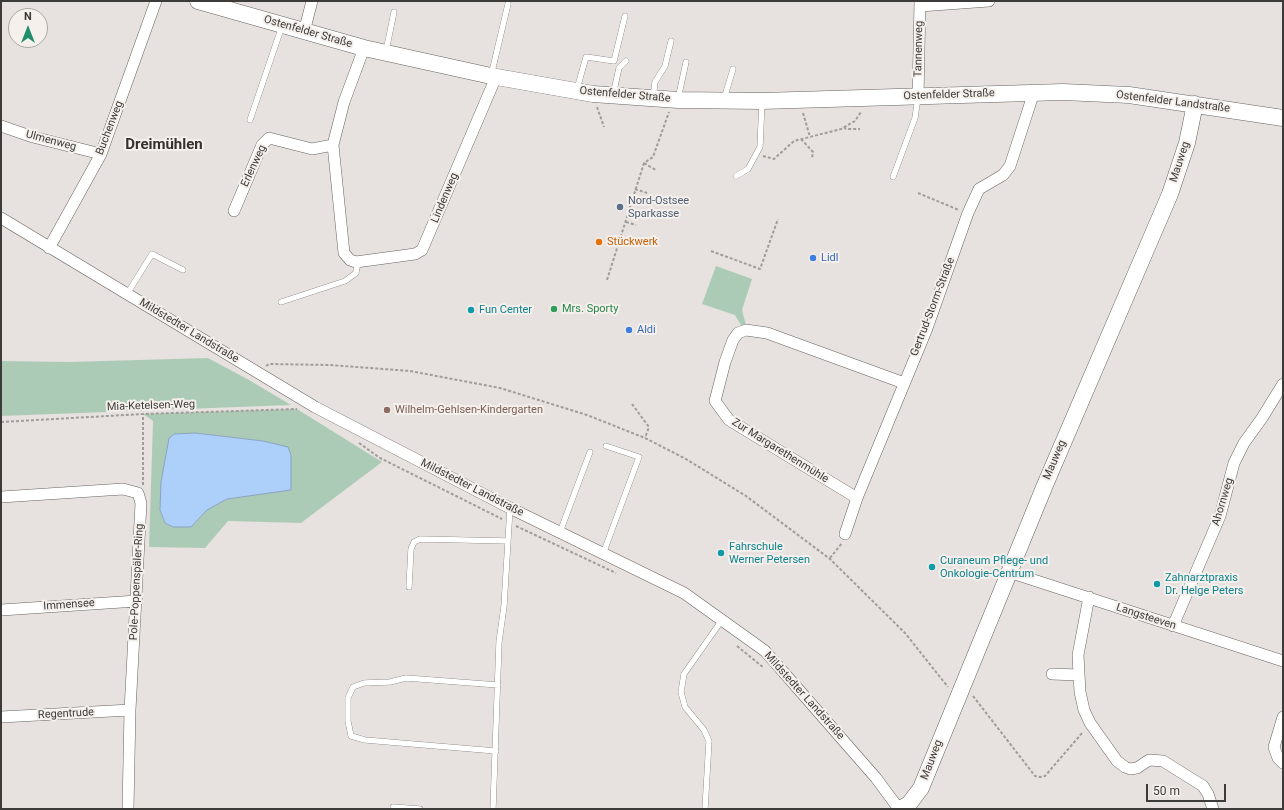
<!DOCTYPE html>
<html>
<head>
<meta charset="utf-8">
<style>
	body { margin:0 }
	#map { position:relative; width:1284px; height:810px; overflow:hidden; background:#e7e2df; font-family:Roboto,sans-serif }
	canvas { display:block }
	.frame { position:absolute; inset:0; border:2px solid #3d3b39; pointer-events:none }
	.north { position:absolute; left:8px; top:8px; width:40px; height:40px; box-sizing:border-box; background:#f5f0ec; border:1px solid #aba8a4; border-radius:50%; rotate:0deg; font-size:11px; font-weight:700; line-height:16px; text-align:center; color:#3d3b39 }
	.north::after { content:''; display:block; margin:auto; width:14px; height:18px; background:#208d6b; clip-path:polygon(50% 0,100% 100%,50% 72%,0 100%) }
	.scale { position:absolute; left:1146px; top:784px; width:80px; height:18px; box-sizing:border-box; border:2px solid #3d3b39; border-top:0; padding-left:5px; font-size:12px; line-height:14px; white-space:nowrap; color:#3d3b39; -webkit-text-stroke:3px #f5f0ec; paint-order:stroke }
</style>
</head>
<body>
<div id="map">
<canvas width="1284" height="810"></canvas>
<div class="frame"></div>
<div class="north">N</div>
<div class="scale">50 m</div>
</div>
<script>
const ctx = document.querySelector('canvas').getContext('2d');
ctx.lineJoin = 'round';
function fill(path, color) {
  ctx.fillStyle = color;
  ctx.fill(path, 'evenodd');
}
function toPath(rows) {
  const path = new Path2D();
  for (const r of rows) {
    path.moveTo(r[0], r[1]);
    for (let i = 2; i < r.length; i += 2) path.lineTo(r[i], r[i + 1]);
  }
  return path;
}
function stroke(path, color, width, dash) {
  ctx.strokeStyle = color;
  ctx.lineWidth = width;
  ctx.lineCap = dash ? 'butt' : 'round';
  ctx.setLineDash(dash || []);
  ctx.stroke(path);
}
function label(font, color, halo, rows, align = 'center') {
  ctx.font = font + ' Roboto,sans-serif';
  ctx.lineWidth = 4;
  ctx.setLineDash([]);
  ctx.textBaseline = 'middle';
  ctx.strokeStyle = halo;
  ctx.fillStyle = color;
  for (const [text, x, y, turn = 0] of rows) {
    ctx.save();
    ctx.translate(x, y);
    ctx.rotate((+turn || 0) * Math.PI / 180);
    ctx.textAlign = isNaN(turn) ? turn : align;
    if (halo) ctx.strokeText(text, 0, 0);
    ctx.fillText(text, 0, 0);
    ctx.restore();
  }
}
fill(toPath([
	[716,266,752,279,742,310,746,325,742,327,735,315,702,304],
	[208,358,249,380,291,405,1,416,1,361,69,362],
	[297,409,382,462,301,523,228,521,205,548,149,547,153,421,143,414],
	[195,433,263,441,291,455,291,470,251,495,227,499,173,527,165,523,160,510,174,434]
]), '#accbb6');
const water = toPath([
	[195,433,263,441,288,447,291,455,291,490,227,499,207,510,191,527,173,527,165,523,160,510,161,482,169,438,174,434,195,433]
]);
fill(water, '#acd0fa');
stroke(water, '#8ba3c0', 1);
const lane = toPath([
	[386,51,394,12],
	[491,76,508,4],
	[577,89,586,57,614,61,625,16],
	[613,95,619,68,626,61],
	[653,98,655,82,665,66,671,41],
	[678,99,686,62],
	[724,99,733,69],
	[250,120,282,26],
	[736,176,748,169,760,147,762,102],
	[893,177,915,118,918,97],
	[127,294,152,254,183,270],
	[281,302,345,281,356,273,358,261],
	[560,532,590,452],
	[603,554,639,457,606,446],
	[409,587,411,549,414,542,420,539,508,541],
	[496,751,365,740,351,736,348,721,348,698,353,687,364,683,390,682,406,678,498,685],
	[393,807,420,809],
	[493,809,499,642,504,606,510,508],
	[705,809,709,741,704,730,685,707,681,692,684,674,722,620]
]);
const street = toPath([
	[920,6,989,1],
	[304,32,312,1],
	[364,48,344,102,333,145,344,253,350,260,356,262,415,254,422,250,496,77],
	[918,97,920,1],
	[1,126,33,137,101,154],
	[234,211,262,145,269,138,312,149,333,145],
	[1,218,315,407,510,508,684,593,765,651,876,778,899,809],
	[49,248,101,154,156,1],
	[1,497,123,489,138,493,141,503,130,710,128,809],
	[857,498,729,420,715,401,725,362,733,340,738,333,746,330,767,333,904,383],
	[845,534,857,498,926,331,968,213,979,189,1003,175,1010,166,1034,92],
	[1009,572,1283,661],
	[1089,597,1078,655,1080,692,1084,710,1090,723,1117,761,1125,767,1130,769,1137,768,1149,760,1163,761,1203,786,1208,794,1213,809],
	[1,610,137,601],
	[1173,626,1220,516,1234,463,1244,443,1262,418,1283,384],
	[1052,674,1078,675],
	[1,717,130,710],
	[1283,717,1274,747,1278,758,1283,763]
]);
const secondary = toPath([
	[198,1,364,48,491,76,593,94,678,100,762,101,1063,92,1129,95,1283,118],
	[900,809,909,804,921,788,1045,485,1170,194,1187,143,1195,104]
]);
stroke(lane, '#676360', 6);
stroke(street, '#676360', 12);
stroke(secondary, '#676360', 17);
stroke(toPath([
	[597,107,604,127],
	[803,113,810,137],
	[844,127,846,129,860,129],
	[801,139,813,152,812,158],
	[763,156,774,159,794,141,841,129,855,121,861,112],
	[644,163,656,170],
	[635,189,647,193],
	[918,193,959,210],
	[626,222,636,225],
	[711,251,760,269,778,219],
	[607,280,644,163,653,157,669,112],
	[266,366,269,364,330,365,410,371,500,388,587,415,645,438,686,459,746,496,830,559,905,633,948,687],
	[632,404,649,427,645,438],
	[1,422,143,414,297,409],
	[359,443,380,458,502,519],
	[143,485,143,414],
	[516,526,616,573],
	[830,558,842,543],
	[737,646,764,668],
	[973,696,1035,776,1040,777,1045,776,1083,732]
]), '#a09c9a', 2, [3, 2]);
stroke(lane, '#fff', 5.5);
stroke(street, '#fff', 11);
stroke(secondary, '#fff', 16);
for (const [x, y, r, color] of [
	[620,207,4,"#5c6f8a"],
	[599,242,4,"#e8710a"],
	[813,258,4,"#3f7fe0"],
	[554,309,4,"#2e9e5b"],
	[471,310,4,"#0f9aa8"],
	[629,330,4,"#3f7fe0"],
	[387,410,4,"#8d6e63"],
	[721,553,4,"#0f9aa8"],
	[932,567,4,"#0f9aa8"],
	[1157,584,4,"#0f9aa8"]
]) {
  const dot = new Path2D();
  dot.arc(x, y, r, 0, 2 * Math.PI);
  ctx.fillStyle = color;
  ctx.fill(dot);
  stroke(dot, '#f5f0ec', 1.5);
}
label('11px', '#3d3b39', '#f5f0ec', [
	["Ostenfelder Straße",308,32,16],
	["Tannenweg",919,49,-89],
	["Ostenfelder Straße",625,95,5],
	["Ostenfelder Straße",949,95,-2],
	["Ostenfelder Landstraße",1173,102,7],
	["Buchenweg",110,128,-69],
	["Ulmenweg",51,141,15],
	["Mauweg",1180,162,-72],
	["Erlenweg",254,166,-65],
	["Lindenweg",445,198,-67],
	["Gertrud-Storm-Straße",933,307,-69],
	["Mildstedter Landstraße",189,331,31],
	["Mia-Ketelsen-Weg",151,406,-2],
	["Zur Margarethenmühle",780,451,32],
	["Mauweg",1055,460,-67],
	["Mildstedter Landstraße",472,488,27],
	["Ahornweg",1223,502,-73],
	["Pole-Poppenspäler-Ring",137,582,-87],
	["Immensee",69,605,-4],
	["Langsteeven",1146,617,18],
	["Mildstedter Landstraße",804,696,48],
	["Regentrude",66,714,-3],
	["Mauweg",932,760,-69]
]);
label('11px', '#4e5e75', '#f5f0ec', [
	["Nord-Ostsee",628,201],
	["Sparkasse",628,214]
], 'left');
label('11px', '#c56008', '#f5f0ec', [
	["Stückwerk",607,242]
], 'left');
label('11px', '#366cbe', '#f5f0ec', [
	["Lidl",821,258],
	["Aldi",637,330]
], 'left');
label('11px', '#27864d', '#f5f0ec', [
	["Mrs. Sporty",562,309]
], 'left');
label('11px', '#0d838f', '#f5f0ec', [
	["Fun Center",479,310],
	["Fahrschule",729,547],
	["Werner Petersen",729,560],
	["Curaneum Pflege- und",940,561],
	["Onkologie-Centrum",940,574],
	["Zahnarztpraxis",1165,578],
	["Dr. Helge Peters",1165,591]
], 'left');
label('11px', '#785e54', '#f5f0ec', [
	["Wilhelm-Gehlsen-Kindergarten",395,410]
], 'left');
label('bold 15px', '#35312f', '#f5f0ec', [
	["Dreimühlen",164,145]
]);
</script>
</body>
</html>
